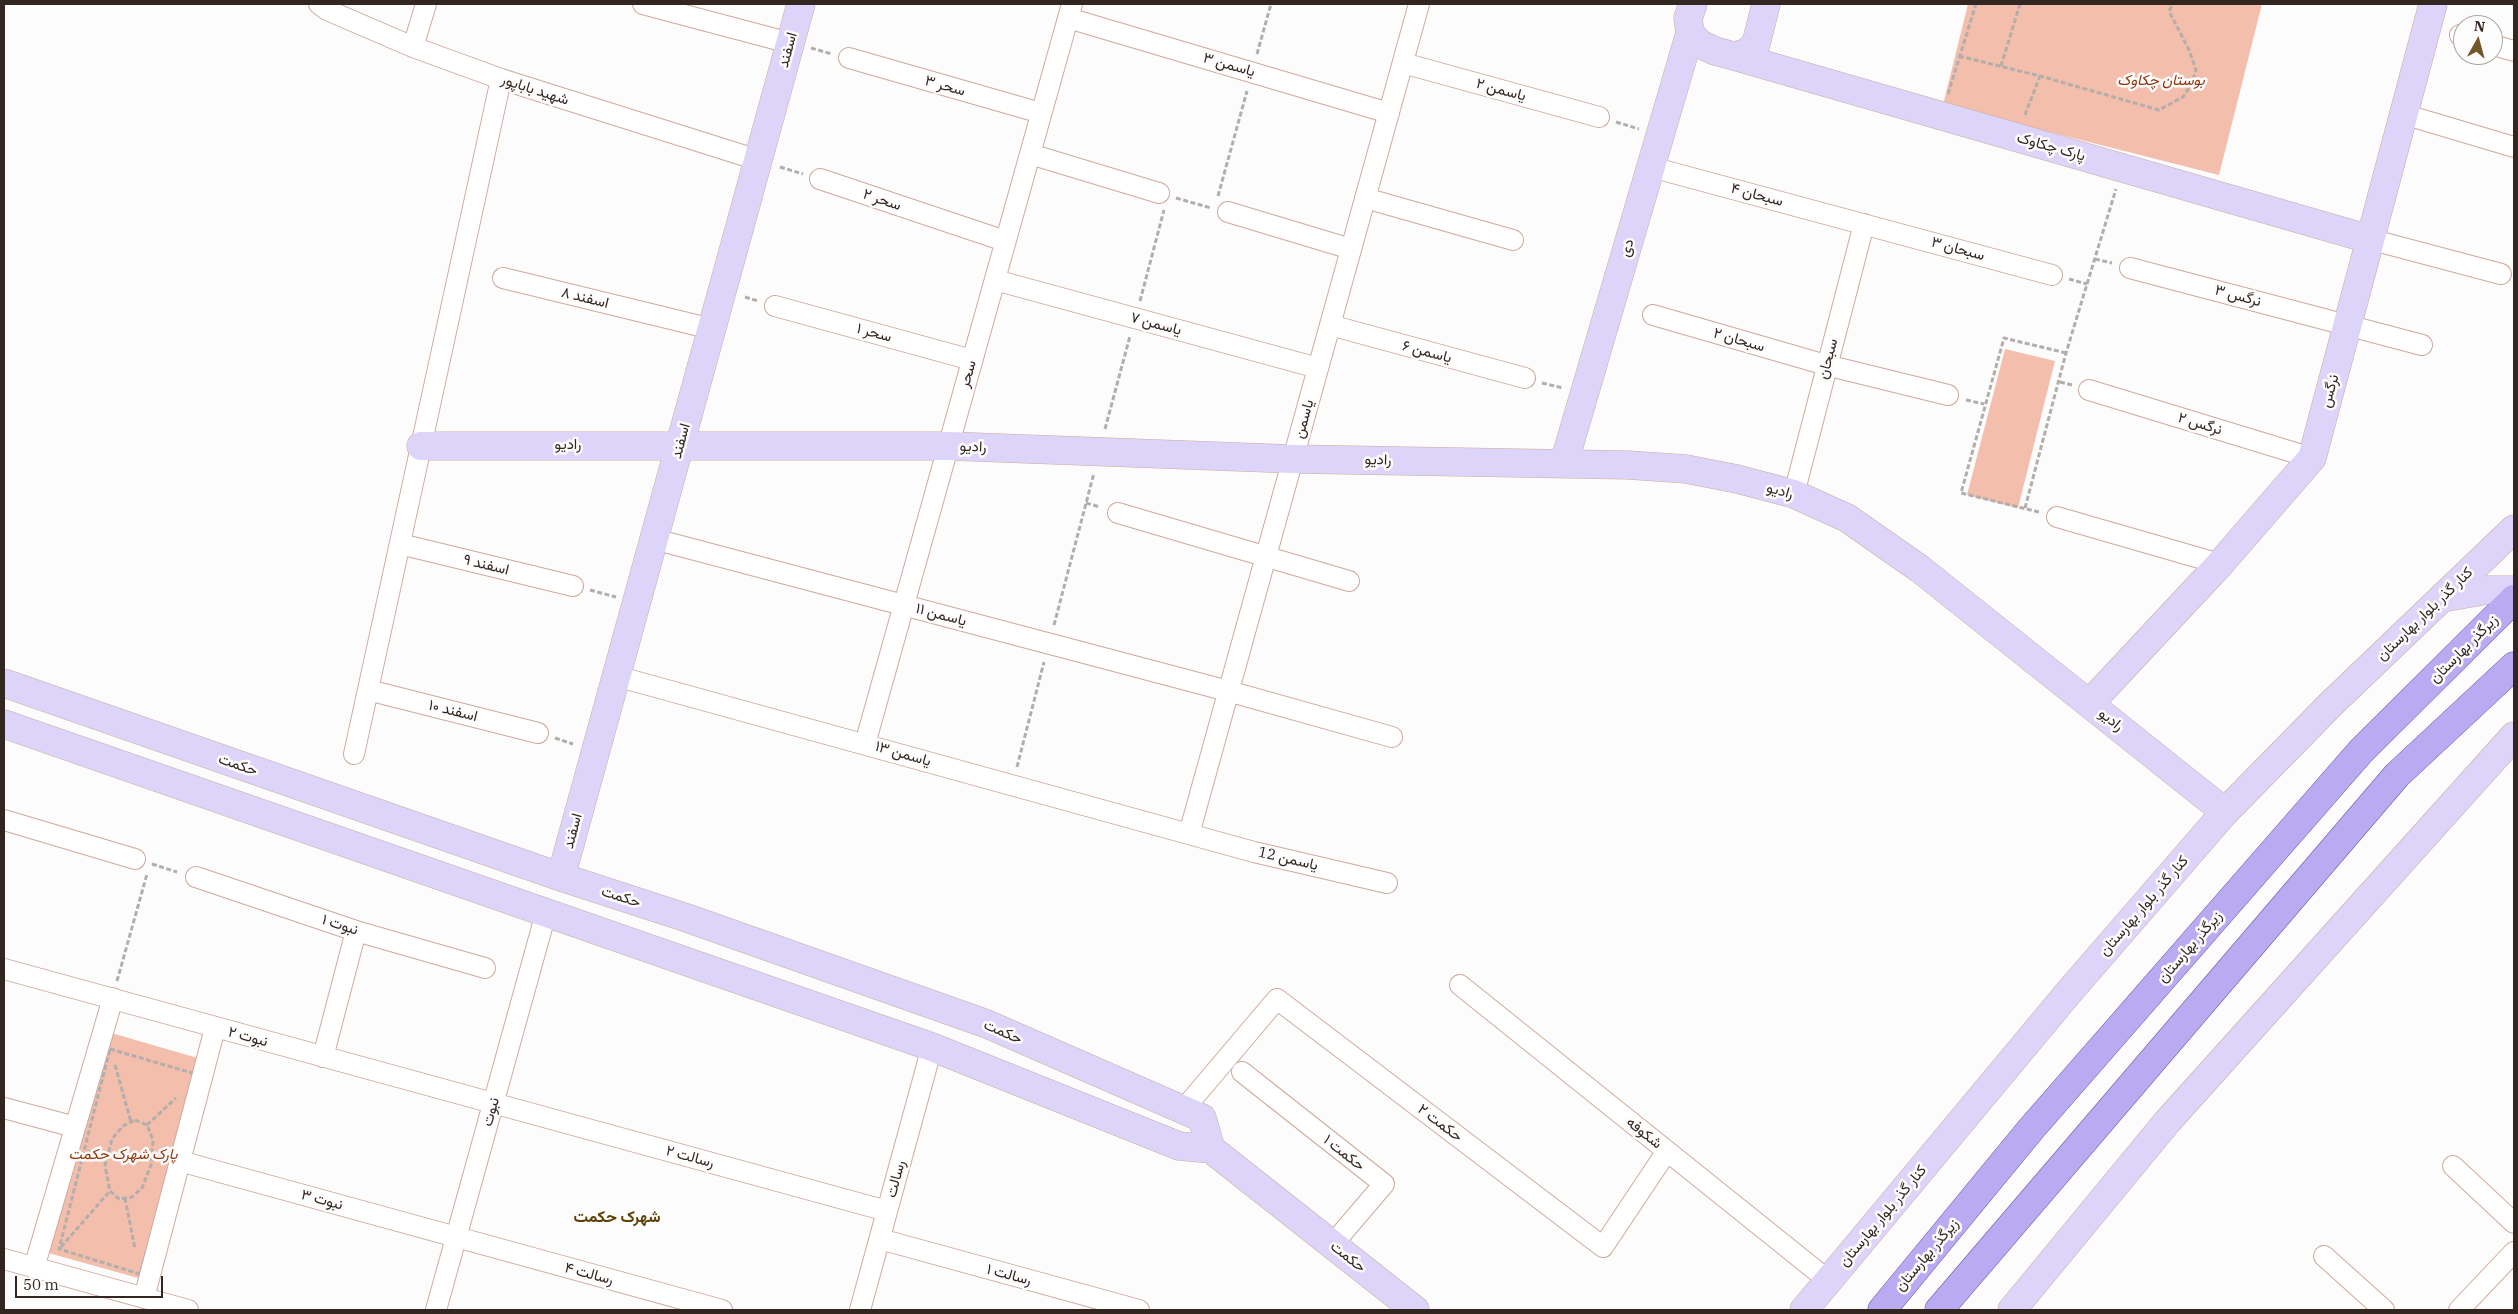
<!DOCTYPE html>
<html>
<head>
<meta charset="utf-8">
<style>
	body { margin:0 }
	#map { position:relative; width:2518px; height:1314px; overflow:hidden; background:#fcfcfc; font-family:"IBM Plex Serif",serif }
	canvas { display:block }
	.frame { position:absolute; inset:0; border:5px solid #332520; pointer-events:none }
	.north { position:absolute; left:2453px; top:15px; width:50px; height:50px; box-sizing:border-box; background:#fcfcfc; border:1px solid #aca6a4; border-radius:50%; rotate:7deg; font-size:14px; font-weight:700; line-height:20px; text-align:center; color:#332520 }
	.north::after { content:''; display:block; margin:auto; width:18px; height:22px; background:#725529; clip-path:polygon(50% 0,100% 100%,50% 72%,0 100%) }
	.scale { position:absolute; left:15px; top:1276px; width:148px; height:22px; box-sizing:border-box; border:2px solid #332520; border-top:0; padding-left:6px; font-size:15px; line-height:18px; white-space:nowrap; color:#332520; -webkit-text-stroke:4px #fcfcfc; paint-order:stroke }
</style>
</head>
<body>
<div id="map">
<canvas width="2518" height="1314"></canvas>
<div class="frame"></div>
<div class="north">N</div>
<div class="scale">50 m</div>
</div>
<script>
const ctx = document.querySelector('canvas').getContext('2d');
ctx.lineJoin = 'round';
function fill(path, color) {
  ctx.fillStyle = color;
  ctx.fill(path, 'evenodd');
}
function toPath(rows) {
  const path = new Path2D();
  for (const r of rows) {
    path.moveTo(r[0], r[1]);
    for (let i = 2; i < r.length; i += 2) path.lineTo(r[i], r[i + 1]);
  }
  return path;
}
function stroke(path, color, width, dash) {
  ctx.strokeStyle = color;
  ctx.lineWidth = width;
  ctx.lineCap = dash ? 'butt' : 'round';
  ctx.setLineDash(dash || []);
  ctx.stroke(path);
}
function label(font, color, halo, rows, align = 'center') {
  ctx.font = font + ' "IBM Plex Serif",Vazirmatn,serif';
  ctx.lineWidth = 5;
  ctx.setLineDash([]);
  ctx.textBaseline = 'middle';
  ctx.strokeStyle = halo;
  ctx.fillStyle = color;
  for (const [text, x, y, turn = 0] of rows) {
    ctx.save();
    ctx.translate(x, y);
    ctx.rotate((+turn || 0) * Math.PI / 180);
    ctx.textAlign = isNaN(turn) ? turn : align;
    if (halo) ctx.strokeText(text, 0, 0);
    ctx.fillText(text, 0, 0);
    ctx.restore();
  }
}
fill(toPath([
	[1968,4,2262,4,2219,175,1943,105],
	[2005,349,2055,361,2018,508,1967,495],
	[108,1032,201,1059,138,1278,45,1252]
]), '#f3beab');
const street = toPath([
	[319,4,327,10,413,47,501,79,758,160],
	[643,4,790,43],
	[1068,18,1389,113],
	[2460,35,2463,36],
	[2493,45,2514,51],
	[413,47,426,4],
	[849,58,1041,113],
	[1403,63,1599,117],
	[2403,114,2514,147],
	[1030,154,1159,193],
	[1651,167,2052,275],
	[820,179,1005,241],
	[1365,198,1513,240],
	[1228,212,1351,249],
	[2369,239,2501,274],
	[2130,268,2422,345],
	[503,278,712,329],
	[995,280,1318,368],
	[775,306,972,360],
	[1653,315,1826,365,1948,395],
	[1330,325,1525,378],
	[2089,390,2312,458],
	[1794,494,1864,224],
	[1118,513,1349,581],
	[2057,517,2220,564],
	[654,539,1228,691,1392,737],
	[400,544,573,586],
	[616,676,1254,852,1387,883],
	[368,690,538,733],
	[865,744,1072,4],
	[354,754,501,79],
	[4,820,135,859],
	[1189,834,1419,4],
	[196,877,356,931,485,968],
	[4,969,887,1211],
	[1460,985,1829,1281],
	[323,1057,356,931],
	[1242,1072,1384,1184,1332,1245],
	[4,1108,75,1127],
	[1183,1110,1277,999,1603,1247,1667,1151],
	[187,1163,722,1310],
	[2453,1166,2514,1223],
	[880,1239,1139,1310],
	[2324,1256,2384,1310],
	[4,1259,188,1310],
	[34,1268,113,998],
	[144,1298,215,1028],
	[436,1310,546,913],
	[860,1310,932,1047],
	[2459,1310,2514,1252]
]);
const secondary = toPath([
	[1693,4,1688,18,1690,33,1700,44,1715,51,1734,56,1746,53,1756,44,1766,4],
	[1734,56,2369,239],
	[421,446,948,446,1293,459,1628,465,1686,469,1737,479,1794,494,1847,518,1920,569,2225,812],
	[1564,463,1690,33],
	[2442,598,2488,590,2514,590],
	[4,683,561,877,687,918,987,1024,1202,1118,1211,1149],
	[2090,703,2220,564,2312,458,2433,4],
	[4,724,932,1047,1179,1146,1211,1149,1415,1310],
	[561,877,801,4],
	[1804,1310,2069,992,2225,812,2331,704,2514,529],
	[2012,1310,2167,1122,2514,736]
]);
const primary = toPath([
	[1882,1310,2031,1129,2361,751,2514,599],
	[1939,1310,2397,775,2514,666]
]);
stroke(street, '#ceaa9d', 22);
stroke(secondary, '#ceaa9d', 29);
stroke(primary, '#6c56a3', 29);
stroke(toPath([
	[811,48,832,54],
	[1257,54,1271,4],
	[1959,56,2040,76,2159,110,2183,97,2192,83,2196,70,2189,50,2169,11,2173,4],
	[2001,66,2020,4],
	[1948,94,1976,4],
	[2025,115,2040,76],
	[1616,122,1639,129],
	[780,167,803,174],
	[1218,196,1247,91],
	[1176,198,1211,208],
	[2095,259,2112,263],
	[2069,279,2087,284],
	[745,297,758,301],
	[1140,301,1164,210],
	[2060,382,2072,385],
	[1542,383,1563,388],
	[1966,400,1984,404],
	[1105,429,1130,336],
	[1086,503,1100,507],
	[2025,508,2066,353,2116,189],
	[2039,512,1961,493,2004,338,2066,353],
	[590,590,616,597],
	[1054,625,1094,473],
	[555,738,573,744],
	[1017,767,1044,662],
	[152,864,177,872],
	[117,981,147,874],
	[110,1049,199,1075,140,1274,59,1249,110,1049],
	[115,1065,131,1122],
	[135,1120,147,1125,153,1140,151,1165,142,1188,132,1197,119,1199,110,1191,105,1166,112,1139,123,1126,135,1120],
	[147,1125,176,1098],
	[87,1151,108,1157],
	[125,1198,135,1249],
	[61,1247,110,1191]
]), '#b3aeac', 3, [5, 2.5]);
stroke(street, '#fff', 20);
stroke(secondary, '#dcd4f9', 28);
stroke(primary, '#b9aaf2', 28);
label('15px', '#332520', '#fcfcfc', [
	["اسفند",788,50,-75],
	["یاسمن ۳",1229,65,16],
	["سحر ۳",945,86,16],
	["شهید باباپور",535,90,18],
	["یاسمن ۲",1501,90,15],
	["پارک چکاوک",2051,147,16],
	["سبحان ۴",1757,195,15],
	["سحر ۲",882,200,19],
	["دی",1627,248,-74],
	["سبحان ۳",1958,249,15],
	["نرگس ۳",2238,296,15],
	["اسفند ۸",585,298,14],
	["یاسمن ۷",1156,324,15],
	["سحر ۱",874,333,15],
	["سبحان ۲",1739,340,16],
	["یاسمن ۶",1427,352,15],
	["سبحان",1828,359,-75],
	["سحر",968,374,-74],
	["نرگس",2330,391,-75],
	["یاسمن",1304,419,-74],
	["نرگس ۲",2200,424,17],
	["اسفند",681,441,-75],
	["رادیو",568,445],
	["رادیو",973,447,2],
	["رادیو",1378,460,1],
	["رادیو",1780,491,16],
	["اسفند ۹",486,565,14],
	["کنار گذر بلوار بهارستان",2425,614,-44],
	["یاسمن ۱۱",941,615,15],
	["زیرگذر بهارستان",2464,649,-45],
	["اسفند ۱۰",453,711,14],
	["رادیو",2111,720,39],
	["یاسمن ۱۳",903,754,16],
	["حکمت",238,765,19],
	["اسفند",573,831,-75],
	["یاسمن 12",1288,859,13],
	["حکمت",621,897,18],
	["کنار گذر بلوار بهارستان",2144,906,-49],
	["نبوت ۱",340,925,18],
	["زیرگذر بهارستان",2190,947,-49],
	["حکمت",1003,1032,23],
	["نبوت ۲",248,1037,15],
	["نبوت",491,1112,-74],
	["حکمت ۲",1440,1123,37],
	["شکوفه",1644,1133,39],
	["حکمت ۱",1344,1153,38],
	["رسالت ۲",690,1157,15],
	["رسالت",896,1179,-75],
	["نبوت ۳",322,1200,15],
	["کنار گذر بلوار بهارستان",1883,1216,-50],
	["زیرگذر بهارستان",1927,1255,-50],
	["حکمت",1348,1257,38],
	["رسالت ۴",589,1274,15],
	["رسالت ۱",1009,1275,15]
]);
label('italic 15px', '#91360b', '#fcfcfc', [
	["بوستان چکاوک",2161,81],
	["پارک شهرک حکمت",123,1155]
]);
label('bold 16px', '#5f4006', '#fcfcfc', [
	["شهرک حکمت",617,1217]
]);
</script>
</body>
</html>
